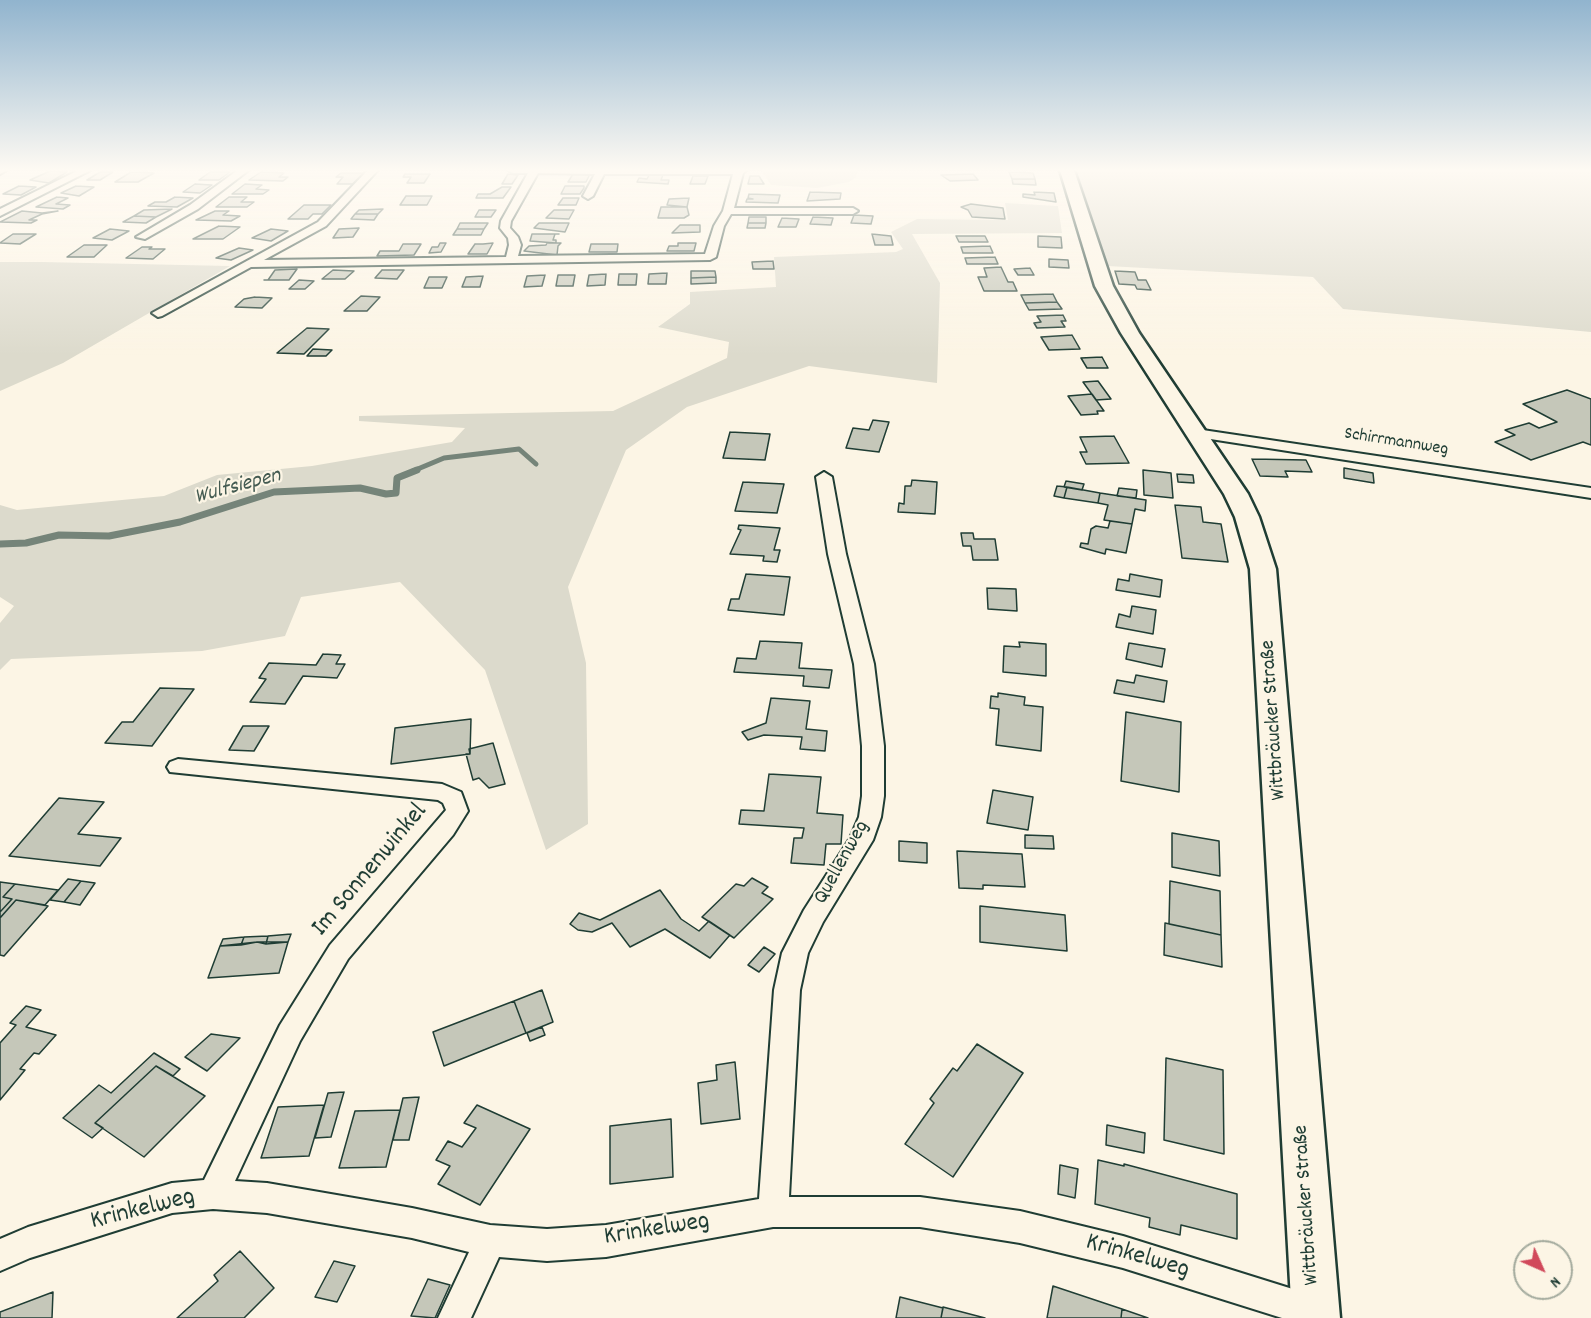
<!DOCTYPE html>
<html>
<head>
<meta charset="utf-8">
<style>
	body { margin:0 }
	#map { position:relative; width:1591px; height:1318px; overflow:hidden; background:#fcf5e5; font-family:Dekko,sans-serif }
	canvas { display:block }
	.north { position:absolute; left:1513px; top:1240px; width:60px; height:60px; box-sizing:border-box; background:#fcf5e5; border:2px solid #a4ab9e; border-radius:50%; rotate:135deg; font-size:16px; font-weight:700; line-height:24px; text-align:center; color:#1f3d34 }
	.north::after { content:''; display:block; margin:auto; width:21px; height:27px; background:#d1495b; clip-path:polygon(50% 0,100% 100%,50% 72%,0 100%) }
</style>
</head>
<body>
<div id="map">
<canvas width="1591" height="1318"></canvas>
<div class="north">N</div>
</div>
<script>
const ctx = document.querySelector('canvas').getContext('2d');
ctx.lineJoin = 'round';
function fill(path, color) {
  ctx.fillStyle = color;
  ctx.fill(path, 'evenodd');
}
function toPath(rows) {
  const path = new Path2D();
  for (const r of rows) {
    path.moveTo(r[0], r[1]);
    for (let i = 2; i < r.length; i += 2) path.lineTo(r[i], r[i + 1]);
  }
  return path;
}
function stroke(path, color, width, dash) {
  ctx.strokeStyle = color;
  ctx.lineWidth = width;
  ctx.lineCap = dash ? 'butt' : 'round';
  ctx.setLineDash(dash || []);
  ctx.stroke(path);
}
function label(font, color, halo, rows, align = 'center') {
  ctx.font = font + ' Dekko,sans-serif';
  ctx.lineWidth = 4.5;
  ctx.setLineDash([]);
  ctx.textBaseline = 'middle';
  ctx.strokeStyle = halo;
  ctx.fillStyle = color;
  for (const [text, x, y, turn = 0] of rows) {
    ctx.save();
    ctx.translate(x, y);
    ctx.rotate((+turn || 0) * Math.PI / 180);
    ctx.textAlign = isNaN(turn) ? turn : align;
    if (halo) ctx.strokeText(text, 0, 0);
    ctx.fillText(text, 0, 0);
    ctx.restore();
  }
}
fill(toPath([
	[761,170,858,170,856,177,849,182,817,188,771,185],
	[1077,170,1591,170,1591,332,1343,309,1313,277,1107,266],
	[1005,203,1058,206,1062,233,912,234,940,283,937,383,809,366,687,407,626,450,568,587,586,663,588,824,546,850,485,670,400,582,301,597,285,636,202,651,11,659,0,670,0,623,14,606,0,597,0,505,17,510,164,496,217,475,312,466,452,442,465,428,359,421,359,416,613,411,727,358,729,342,658,327,690,304,690,292,776,287,774,257,896,252,903,249,891,232,917,219,1008,220],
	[0,262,42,262,230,266,63,363,0,391]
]), '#dcdacc');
stroke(toPath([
	[413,471,444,458,519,449,536,464]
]), '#758479', 5);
stroke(toPath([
	[0,544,26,543,59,535,109,536,180,522,274,492,360,488,386,494,396,493,397,478,417,470]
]), '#758479', 7);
const building = toPath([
	[50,171,67,172,49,183,30,180,50,171],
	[100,172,113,172,100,180,87,180,100,172],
	[131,172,154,173,138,182,115,182,131,172],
	[210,172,230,172,219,180,199,180,210,172],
	[261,172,284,173,279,177,288,177,283,181,249,180,261,172],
	[1009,172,1033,173,1035,179,1012,179,1009,172],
	[341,173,364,173,353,184,337,184,343,177,336,177,341,173],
	[405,174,430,174,424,183,407,183,411,177,403,177,405,174],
	[508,174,518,175,512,184,502,184,508,174],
	[573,174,590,174,586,182,568,182,573,174],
	[973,174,978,180,950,181,941,175,973,174],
	[649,175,663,175,661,180,669,180,668,184,637,182,639,178,647,179,649,175],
	[693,176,708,176,705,184,690,184,693,176],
	[750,176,759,176,764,184,748,184,750,176],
	[1012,179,1035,179,1036,185,1013,184,1012,179],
	[195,184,212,185,200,193,183,192,195,184],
	[245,184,262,185,256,189,269,190,263,194,232,194,245,184],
	[19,186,36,187,21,195,3,194,19,186],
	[76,186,94,187,79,196,61,193,76,186],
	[565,186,584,186,584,188,580,194,561,194,565,186],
	[502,187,511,187,503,198,476,198,478,194,490,194,502,187],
	[810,192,841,193,840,199,807,201,810,192],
	[1034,192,1054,193,1056,202,1023,197,1023,194,1035,195,1034,192],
	[749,194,779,195,780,195,778,203,746,202,747,199,753,199,748,198,749,194],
	[406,196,432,196,427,205,400,205,406,196],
	[57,197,68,198,56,204,70,205,63,209,36,207,57,197],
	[175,197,193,198,177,207,148,206,155,202,166,202,175,197],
	[229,197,247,197,241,202,254,202,247,207,216,207,229,197],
	[563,198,579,198,576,205,558,205,563,198],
	[689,198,687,207,667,205,669,199,689,198],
	[971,204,1003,208,1005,219,972,217,968,210,961,207,971,204],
	[304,205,331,205,322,214,313,214,308,219,288,219,304,205],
	[661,207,687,207,689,215,684,218,658,218,661,207],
	[172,209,156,217,134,216,144,210,172,209],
	[383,209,378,214,355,214,359,210,383,209],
	[479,210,496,210,491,217,475,217,479,210],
	[554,210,574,210,569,219,546,218,554,210],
	[22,211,42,213,58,211,42,214,29,220,37,220,31,223,0,222,22,211],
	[215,211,229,211,223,215,240,216,231,221,196,220,215,211],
	[355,214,378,214,374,220,351,219,355,214],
	[854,215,873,216,871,224,851,223,854,215],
	[134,216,156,217,146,223,123,222,134,216],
	[749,217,766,217,766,223,748,223,749,217],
	[813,217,833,218,831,225,810,224,813,217],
	[782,218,799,219,796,227,778,227,782,218],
	[460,223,488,223,484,229,457,229,460,223],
	[539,223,569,223,565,232,534,228,539,223],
	[748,223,766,223,765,228,747,228,748,223],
	[680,225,700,225,700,232,672,233,680,225],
	[219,226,240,227,223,239,193,239,219,226],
	[359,228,353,237,333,238,339,229,359,228],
	[110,229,129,231,112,240,93,238,110,229],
	[271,229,288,231,271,241,252,238,271,229],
	[457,229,484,229,481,235,453,235,457,229],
	[13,234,36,234,20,244,0,243,13,234],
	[532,234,559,234,555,234,553,240,556,240,556,243,530,241,532,234],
	[872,234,891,236,893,245,875,245,872,234],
	[956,236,985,236,988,242,959,242,956,236],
	[1038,236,1061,237,1062,248,1038,247,1038,236],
	[440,243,446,243,441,252,429,253,432,247,438,247,440,243],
	[547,243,561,243,558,246,557,255,524,251,529,246,546,245,547,243],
	[678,243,696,243,694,251,667,251,669,246,678,246,678,243],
	[403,244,421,244,414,255,377,256,380,251,399,251,403,244],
	[475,244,483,244,493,243,487,254,468,254,475,244],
	[591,244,618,244,617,252,589,252,591,244],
	[84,245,107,245,94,257,67,257,84,245],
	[990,246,993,253,963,253,961,247,990,246],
	[142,247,152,247,149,249,165,249,153,259,126,258,142,247],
	[239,248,253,250,231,260,216,258,239,248],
	[995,257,998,264,967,264,965,258,995,257],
	[1049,259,1068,260,1069,268,1049,267,1049,259],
	[773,261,774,269,753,269,752,262,773,261],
	[1001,267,1008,282,1013,282,1017,291,984,291,978,277,987,277,984,268,1001,267],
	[1030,268,1034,275,1018,275,1014,269,1030,268],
	[297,269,289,280,264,280,268,280,275,270,297,269],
	[333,270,354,271,345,279,322,279,333,270],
	[382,270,404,270,397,279,375,278,382,270],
	[691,271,715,271,716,277,691,278,691,271],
	[1115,271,1135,272,1138,280,1146,280,1151,290,1137,289,1135,285,1119,284,1115,271],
	[667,273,666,284,648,284,649,274,667,273],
	[606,274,605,285,587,286,589,275,606,274],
	[619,274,637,274,636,285,618,285,619,274],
	[545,275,542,286,524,287,527,276,545,275],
	[558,275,575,275,573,286,556,286,558,275],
	[483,276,480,287,462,287,466,277,483,276],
	[429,277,447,277,442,288,424,288,429,277],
	[716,277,716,283,691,284,691,278,716,277],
	[299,280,314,281,305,289,289,289,299,280],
	[1053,294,1057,302,1025,303,1021,295,1053,294],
	[361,296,380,297,367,311,344,311,361,296],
	[255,297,272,298,262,308,235,307,244,299,255,297],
	[1057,302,1062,309,1029,310,1025,303,1057,302],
	[1063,315,1066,321,1061,321,1065,327,1037,328,1034,323,1041,322,1037,316,1063,315],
	[307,328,329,329,304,354,277,353,307,328],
	[1072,335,1080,349,1049,350,1041,337,1072,335],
	[313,349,332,350,326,356,307,356,313,349],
	[1102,357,1108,368,1087,368,1081,358,1102,357],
	[1098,381,1111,399,1096,400,1083,382,1098,381],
	[1567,390,1591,399,1591,445,1583,442,1531,460,1495,442,1515,435,1505,430,1529,423,1539,428,1557,422,1523,404,1567,390],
	[1092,394,1104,411,1097,411,1098,414,1081,415,1068,396,1092,394],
	[873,420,889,422,879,452,846,448,853,428,869,430,873,420],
	[730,432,770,434,765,460,723,458,730,432],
	[1114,436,1129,463,1086,464,1080,452,1087,452,1080,437,1114,436],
	[1252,459,1306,460,1312,472,1285,471,1288,477,1260,476,1252,459],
	[1344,468,1373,473,1374,483,1344,478,1344,468],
	[1143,470,1171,473,1173,498,1144,495,1143,470],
	[1177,474,1193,475,1194,483,1178,482,1177,474],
	[912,480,937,482,935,514,898,512,899,503,904,504,905,486,911,486,912,480],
	[1066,481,1084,484,1082,490,1064,487,1066,481],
	[743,482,784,484,777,513,735,511,743,482],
	[1057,486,1067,487,1064,498,1054,496,1057,486],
	[1067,487,1100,493,1098,503,1064,498,1067,487],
	[1119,488,1137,490,1136,498,1117,496,1119,488],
	[1100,493,1146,500,1145,511,1135,509,1132,524,1104,520,1108,505,1098,503,1100,493],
	[1175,505,1201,507,1203,522,1221,524,1228,562,1182,558,1175,505],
	[1110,521,1132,524,1126,553,1106,549,1105,554,1080,547,1081,543,1088,544,1091,529,1096,526,1108,528,1110,521],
	[739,525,780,528,774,550,780,550,777,562,763,561,764,556,730,554,741,530,738,529,739,525],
	[961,533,973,533,974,539,995,539,998,560,973,560,971,546,963,546,961,533],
	[746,574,790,577,784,615,728,610,731,599,739,599,746,574],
	[1130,574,1162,580,1160,597,1116,590,1118,579,1129,581,1130,574],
	[987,588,1016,589,1017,611,988,609,987,588],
	[1132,606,1156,610,1153,634,1116,627,1119,614,1130,617,1132,606],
	[760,641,802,643,799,668,832,670,829,688,803,686,804,676,734,672,737,658,756,659,760,641],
	[1019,642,1046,644,1046,676,1003,672,1004,646,1020,647,1019,642],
	[1129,643,1165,649,1162,667,1126,659,1129,643],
	[323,654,341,655,336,664,345,664,337,678,303,676,285,704,250,702,266,679,259,678,269,663,316,665,323,654],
	[1136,675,1167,681,1164,702,1114,693,1117,680,1134,683,1136,675],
	[160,688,194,689,152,746,105,743,122,722,133,722,160,688],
	[998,693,1025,697,1024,705,1043,707,1041,751,996,745,999,709,990,708,991,696,998,697,998,693],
	[771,698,810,701,806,729,827,731,825,751,800,749,802,737,764,735,748,740,742,732,766,723,771,698],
	[1126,712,1181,722,1179,792,1121,781,1126,712],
	[471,719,470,754,391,764,395,728,471,719],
	[243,726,269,726,254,751,229,750,243,726],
	[493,743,505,784,489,788,479,778,473,780,466,754,470,754,469,749,493,743],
	[769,774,821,777,817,813,843,815,841,844,826,844,824,865,791,863,794,838,802,838,804,828,739,824,741,810,764,811,769,774],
	[993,790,1033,797,1028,830,987,823,993,790],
	[59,798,104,802,78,834,121,838,100,866,9,856,59,798],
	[1172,833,1219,841,1220,876,1172,867,1172,833],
	[1025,835,1053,836,1054,849,1025,848,1025,835],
	[899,841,927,843,927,863,899,861,899,841],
	[957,851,1022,854,1025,887,983,885,983,889,959,888,957,851],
	[752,878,768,887,762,893,773,899,734,938,702,917,736,884,744,886,752,878],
	[68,879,81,881,64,902,50,900,68,879],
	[81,881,95,883,80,905,64,902,81,881],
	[1170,881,1220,891,1221,935,1169,924,1170,881],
	[0,882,15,884,3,897,12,899,0,912,0,882],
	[15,884,58,890,45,905,16,900,0,918,0,912,12,899,3,897,15,884],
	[660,890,681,919,699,931,709,921,730,935,710,958,665,929,630,947,612,923,592,932,578,930,570,924,579,913,600,920,660,890],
	[16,900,48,906,4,956,0,955,0,918,16,900],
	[980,906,1065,915,1067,951,980,942,980,906],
	[1165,923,1221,935,1222,967,1164,955,1165,923],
	[291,934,288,942,266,944,268,936,291,934],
	[268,936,266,944,257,942,241,945,244,937,268,936],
	[244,937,241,945,220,946,223,939,244,937],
	[257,942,288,942,279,973,208,978,220,946,257,942],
	[764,947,775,954,759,972,748,965,764,947],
	[542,990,553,1022,526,1033,514,1001,542,990],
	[514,1001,526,1033,444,1066,433,1032,514,1001],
	[26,1006,41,1010,26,1027,56,1035,39,1054,34,1053,20,1069,25,1070,0,1100,0,1043,16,1025,10,1023,26,1006],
	[542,1027,545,1035,530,1041,527,1033,542,1027],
	[211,1034,240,1038,207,1071,185,1057,211,1034],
	[977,1044,1023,1073,953,1177,905,1144,934,1103,930,1099,953,1068,957,1071,977,1044],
	[154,1053,180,1069,173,1076,156,1066,95,1123,103,1128,92,1138,63,1118,99,1085,111,1093,154,1053],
	[1166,1058,1223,1070,1224,1154,1164,1140,1166,1058],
	[735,1062,740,1119,701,1124,698,1083,717,1080,716,1065,735,1062],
	[156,1066,205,1096,144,1157,95,1123,156,1066],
	[344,1092,331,1137,315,1138,328,1093,344,1092],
	[419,1097,409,1140,393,1140,403,1098,419,1097],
	[324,1105,309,1156,261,1158,278,1107,324,1105],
	[477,1105,530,1129,480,1205,438,1184,450,1166,436,1160,448,1141,462,1147,476,1128,464,1123,477,1105],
	[400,1110,386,1167,339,1168,355,1111,400,1110],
	[671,1119,673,1177,610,1184,610,1126,671,1119],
	[1107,1125,1145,1133,1144,1153,1106,1145,1107,1125],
	[1098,1160,1124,1166,1124,1164,1237,1194,1237,1239,1181,1225,1180,1235,1149,1227,1150,1218,1095,1204,1098,1160],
	[1060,1165,1078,1169,1075,1198,1058,1194,1060,1165],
	[240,1251,274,1288,244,1318,177,1318,218,1281,214,1275,240,1251],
	[334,1261,355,1266,337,1302,315,1297,334,1261],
	[428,1279,450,1285,435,1318,411,1316,428,1279],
	[1053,1286,1122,1309,1121,1318,1047,1318,1053,1286],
	[53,1292,52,1318,0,1318,0,1312,53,1292],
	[900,1297,943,1308,941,1318,896,1318,900,1297],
	[943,1307,985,1318,941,1318,943,1307],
	[1122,1309,1148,1318,1121,1318,1122,1309]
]);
fill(building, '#c5c7b9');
stroke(building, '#1f3d34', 1.5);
const street = toPath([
	[0,170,7,170,0,174,0,170],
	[79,170,91,170,0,216,0,209,79,170],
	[238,170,249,170,198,209,145,239,136,237,190,205,238,170],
	[368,170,378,170,326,226,264,260,506,257,509,245,508,238,500,228,501,221,528,173,513,173,508,170,747,170,743,173,734,208,853,208,858,211,853,214,731,214,724,226,716,257,710,260,251,267,162,316,158,317,152,313,318,222,368,170],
	[538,173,595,174,583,196,588,199,593,196,604,174,733,174,723,211,714,226,705,254,518,256,521,245,518,237,510,228,511,221,538,173],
	[1196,429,1591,488,1591,498,1191,436,1189,433,1191,430,1196,429],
	[824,472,832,477,846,554,874,664,884,746,884,796,881,817,873,840,823,922,808,953,800,990,789,1197,920,1197,1020,1211,1123,1236,1315,1296,1327,1300,1331,1312,1329,1318,1282,1318,1123,1268,1020,1243,920,1227,773,1227,606,1257,547,1261,499,1257,471,1318,438,1318,469,1252,412,1238,267,1213,213,1209,172,1213,30,1258,0,1271,0,1239,28,1227,172,1183,204,1180,280,1025,330,945,446,810,443,803,438,800,170,772,167,767,170,762,178,759,442,784,461,792,468,811,453,835,348,959,300,1041,235,1181,267,1183,412,1208,490,1225,547,1229,606,1225,759,1199,774,990,782,953,804,910,850,838,859,817,862,796,862,746,854,664,828,554,816,477,824,472]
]);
const secondary = toPath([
	[1060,170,1074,170,1113,286,1139,333,1248,494,1259,517,1276,569,1340,1318,1292,1318,1250,569,1235,517,1224,494,1121,333,1095,286,1060,170]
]);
stroke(street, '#1f3d34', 4);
stroke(secondary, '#1f3d34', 5);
fill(street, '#fcf5e5');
fill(secondary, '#fcf5e5');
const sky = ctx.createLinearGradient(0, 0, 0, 355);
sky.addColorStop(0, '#91b4ce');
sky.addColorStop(0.48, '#fefaf3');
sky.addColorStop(1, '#fefaf300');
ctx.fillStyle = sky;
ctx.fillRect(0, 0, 1591, 355);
label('18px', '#1f3d34', '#fcf5e5', [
	["Schirrmannweg",1396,443,9]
]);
label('21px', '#1f3d34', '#fcf5e5', [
	["Wittbräucker Straße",1275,720,-94],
	["Quellenweg",843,863,-61],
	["Wittbräucker Straße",1308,1205,-94]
]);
label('italic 22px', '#435a51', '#fcf5e5', [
	["Wulfsiepen",238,488,-15]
]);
label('26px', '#1f3d34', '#fcf5e5', [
	["Im Sonnenwinkel",371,871,-50],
	["Krinkelweg",143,1211,-14],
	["Krinkelweg",657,1231,-9],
	["Krinkelweg",1137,1258,16]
]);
</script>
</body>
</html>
